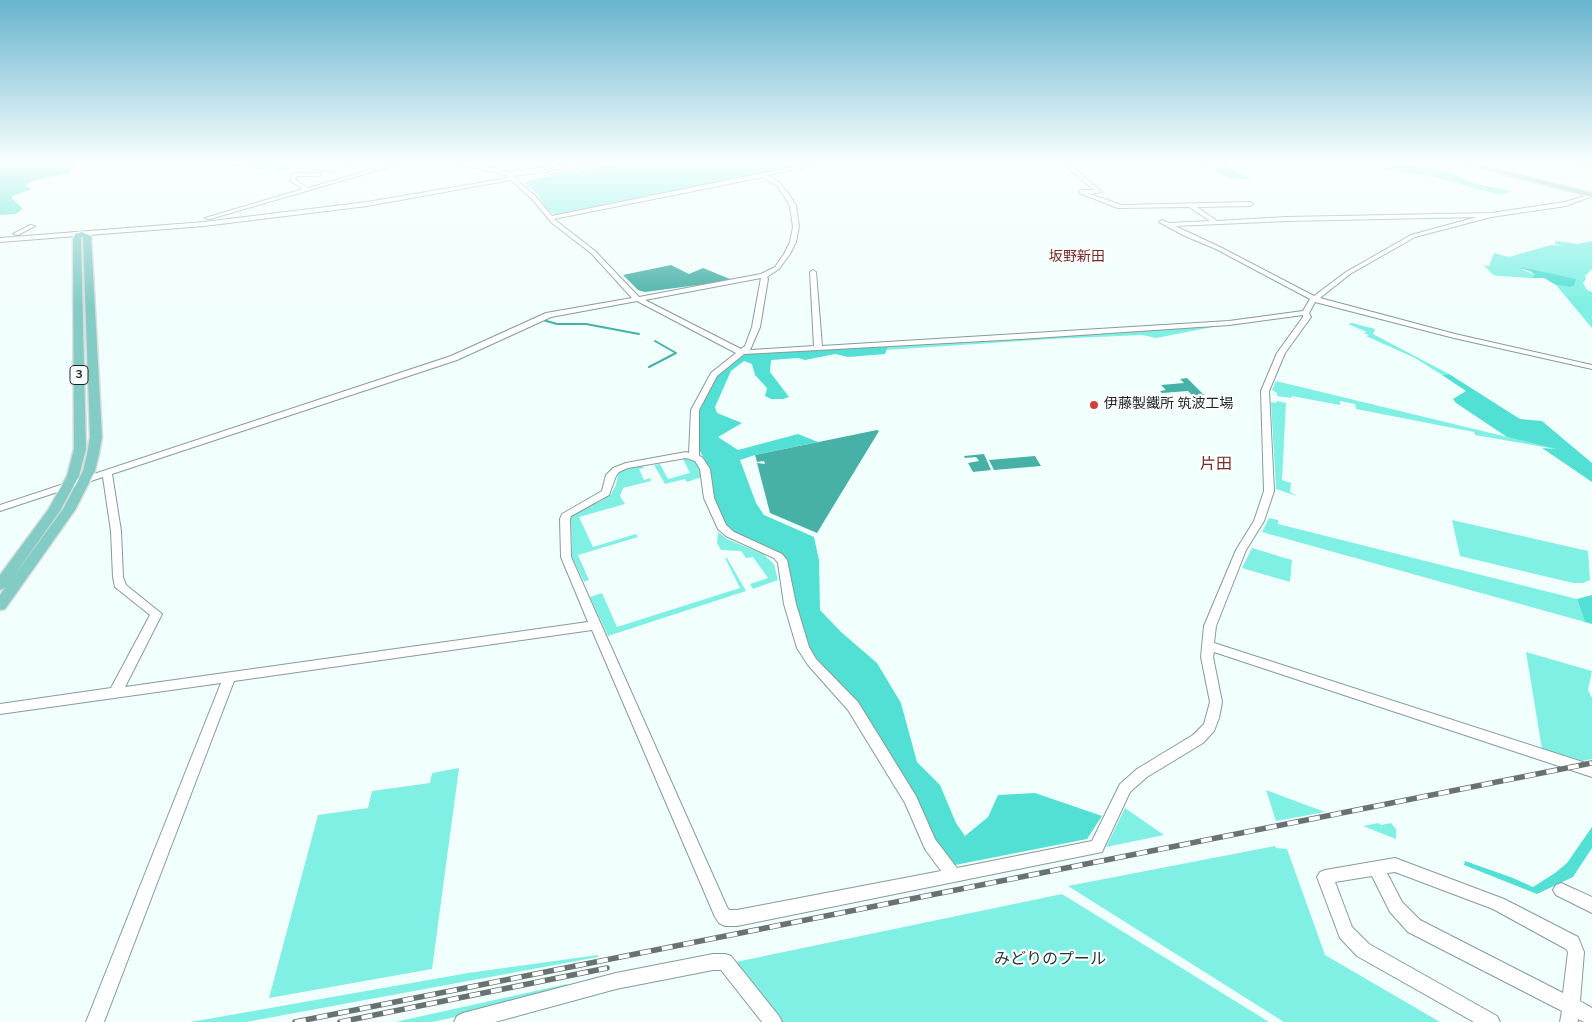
<!DOCTYPE html>
<html>
<head>
<meta charset="utf-8">
<style>
	body { margin:0 }
	canvas { display:block; background:#f1fffd }
</style>
</head>
<body>
<canvas width="1592" height="1022"></canvas>
<script>
const ctx = document.querySelector('canvas').getContext('2d');
ctx.lineJoin = 'round';
function fill(path, color) {
  ctx.fillStyle = color;
  ctx.fill(path, 'evenodd');
}
function toPath(rows) {
  const path = new Path2D();
  for (const r of rows) {
    path.moveTo(r[0], r[1]);
    for (let i = 2; i < r.length; i += 2) path.lineTo(r[i], r[i + 1]);
  }
  return path;
}
function stroke(path, color, width, dash) {
  ctx.strokeStyle = color;
  ctx.lineWidth = width;
  ctx.lineCap = dash ? 'butt' : 'round';
  ctx.setLineDash(dash || []);
  ctx.stroke(path);
}
function label(font, color, halo, rows, align = 'center') {
  ctx.font = font + ' "Nunito Sans","Noto Sans JP",sans-serif';
  ctx.lineWidth = 4.5;
  ctx.setLineDash([]);
  ctx.textBaseline = 'middle';
  ctx.strokeStyle = halo;
  ctx.fillStyle = color;
  for (const [text, x, y, turn = 0] of rows) {
    ctx.save();
    ctx.translate(x, y);
    ctx.rotate((+turn || 0) * Math.PI / 180);
    ctx.textAlign = isNaN(turn) ? turn : align;
    if (halo) ctx.strokeText(text, 0, 0);
    ctx.fillText(text, 0, 0);
    ctx.restore();
  }
}
fill(toPath([
	[626,162,822,162,563,214,555,214,549,211,534,191,524,183,530,180],
	[1222,162,1228,167,1252,179,1231,179,1194,162],
	[1388,162,1389,164,1412,166,1452,173,1476,184,1512,191,1501,195,1430,176,1331,162],
	[1556,241,1577,244,1592,241,1592,269,1585,276,1586,279,1583,283,1587,290,1592,292,1592,328,1556,285,1570,287,1574,286,1575,279,1531,269,1521,269,1535,275,1531,278,1500,276,1493,275,1484,265,1489,266,1494,253,1509,257,1551,245,1563,246,1555,244],
	[1352,323,1375,329,1373,334,1449,374,1442,375,1415,358,1366,336,1369,335,1364,333,1367,332,1348,324],
	[1210,326,1213,327,1156,338,1142,335,1051,339,886,350,888,346],
	[1276,381,1561,450,1475,435,1474,432,1356,409,1355,404,1340,401,1340,405,1292,396,1291,398,1277,396,1277,393,1272,390],
	[1277,401,1286,403,1282,480,1291,483,1290,492,1297,496,1276,489,1271,402,1276,403],
	[686,458,695,461,702,471,702,477,687,482,685,479,665,484,654,465,660,464,668,479,690,473,683,459],
	[641,465,644,468,639,469,644,480,650,478,651,481,623,488,620,496,625,504,579,517,593,547,636,534,638,537,578,555,589,580,584,582,572,557,571,517,579,511,601,501,611,494,616,485,618,474,626,468],
	[1269,518,1278,520,1278,524,1577,599,1585,622,1262,532],
	[1452,520,1588,551,1590,580,1583,583,1573,583,1460,556],
	[718,532,727,539,763,554,774,564,778,580,753,589,750,584,768,578,753,557,746,558,741,551,721,550,717,543],
	[1252,548,1292,560,1290,582,1242,568],
	[725,558,727,558,746,591,608,636,590,597,602,593,617,627,740,588],
	[1526,652,1592,671,1588,690,1592,698,1592,759,1582,761,1542,749],
	[459,768,432,969,269,998,318,815,368,808,372,791,430,783,432,773],
	[1266,790,1325,812,1276,821],
	[1125,808,1164,835,1106,847],
	[1379,823,1381,825,1391,823,1396,829,1396,839,1363,826],
	[1275,846,1276,848,1287,849,1325,955,1440,1022,1284,1022,1068,886],
	[1062,894,1269,1022,783,1022,736,962],
	[598,955,598,957,246,1022,191,1022,468,973],
	[567,984,567,988,465,1015,432,1022,395,1022]
]), '#80f0e4');
fill(toPath([
	[86,162,73,167,70,173,32,181,25,185,31,189,11,197,23,209,15,214,0,215,0,162],
	[242,162,278,163,290,169,276,172,277,169,271,168,258,170,255,165,235,168,232,166],
	[1518,268,1531,269,1576,279,1574,286,1570,287,1556,285,1544,278,1531,278,1535,275,1530,271],
	[888,346,885,354,848,357,835,354,805,360,798,358,771,360,770,372,789,397,783,399,771,399,765,396,767,388,755,375,752,364,744,361,731,371,715,407,717,413,742,423,718,437,738,450,798,434,818,442,755,455,740,460,756,503,764,515,814,537,819,560,820,610,841,632,877,663,901,703,917,762,940,785,956,823,965,836,988,817,998,795,1035,793,1102,816,1087,839,955,865,944,855,858,706,814,655,809,646,793,596,786,557,734,533,725,525,717,507,712,490,710,469,697,446,698,410,717,376,745,354],
	[1449,374,1520,419,1542,421,1592,463,1592,482,1542,448,1556,449,1507,437,1456,403,1453,399,1466,391,1442,375],
	[1592,595,1592,624,1585,622,1577,599],
	[1592,827,1592,848,1573,877,1537,894,1464,865,1465,861,1513,878,1533,887,1555,873,1567,863]
]), '#51e0d3');
fill(toPath([
	[671,265,689,274,703,268,730,279,728,281,645,292,638,290,623,275],
	[1187,378,1204,395,1193,396,1188,391,1162,393,1160,391,1166,390,1161,385,1184,383,1180,379],
	[877,430,879,431,817,533,770,513,757,463,765,464,764,461,757,462,755,455,699,450,755,455],
	[984,454,991,470,973,472,968,463,979,461,976,457,965,458,964,456],
	[1035,456,1041,466,994,470,989,460]
]), '#47b1a7');
stroke(toPath([
	[543,320,557,324,586,324,639,334],
	[649,367,676,353,655,341]
]), '#47b1a7', 2);
const minor = toPath([
	[352,162,362,162,331,171,312,168,315,166,331,167,352,162],
	[397,162,406,162,210,219,205,218,303,189,290,181,293,173,322,173,320,176,297,176,296,180,308,188,397,162],
	[440,162,457,162,480,165,510,173,518,170,536,169,557,162,566,162,536,173,512,176,517,177,516,179,536,197,552,216,817,162,829,162,768,175,781,184,792,199,796,206,799,227,796,242,790,254,779,269,767,277,768,279,760,327,750,350,751,350,814,346,810,272,813,270,816,272,822,346,1229,321,1303,311,1310,299,1216,249,1185,236,1159,222,1162,220,1169,223,1210,221,1189,207,1118,208,1079,193,1079,191,1081,190,1094,190,1061,162,1067,162,1102,192,1090,194,1121,205,1250,202,1253,204,1250,206,1197,207,1217,221,1287,217,1491,213,1565,202,1592,194,1592,196,1566,206,1491,217,1415,237,1350,274,1320,298,1455,334,1592,365,1592,369,1454,338,1315,302,1309,313,1311,317,1285,353,1269,391,1274,491,1264,521,1246,550,1216,626,1214,643,1592,765,1592,777,1214,652,1213,657,1222,702,1219,718,1214,731,1203,743,1147,777,1130,792,1102,852,737,926,725,926,719,923,715,917,592,630,234,681,104,1022,86,1022,221,683,0,714,0,704,111,688,150,615,115,587,113,577,111,531,103,477,0,511,0,505,451,356,546,313,632,298,591,253,552,223,532,199,511,180,367,206,204,226,0,242,0,238,204,222,367,202,508,178,506,175,480,169,440,162],
	[763,177,777,186,786,199,790,206,793,227,790,242,784,254,775,267,761,274,639,297,595,251,554,219,763,177],
	[1477,217,1411,235,1346,272,1314,296,1220,247,1175,226,1287,221,1477,217],
	[761,278,752,327,745,346,741,349,645,300,761,278],
	[637,301,736,353,711,373,691,410,689,453,686,452,626,463,613,468,606,475,602,491,562,514,560,519,561,557,588,622,125,687,162,614,126,585,123,577,121,531,112,474,457,360,551,317,637,301],
	[1303,315,1303,317,1277,353,1261,391,1264,491,1254,521,1236,550,1204,626,1201,657,1210,702,1204,724,1193,735,1137,769,1120,784,1092,841,957,868,935,839,916,796,858,702,816,659,809,647,796,604,787,560,782,554,734,532,726,525,714,498,710,469,702,457,699,456,699,410,717,376,744,354,1020,339,1229,325,1303,315],
	[686,458,695,461,700,469,704,498,718,529,726,536,774,558,778,563,784,604,797,648,808,665,848,710,905,803,925,849,941,871,737,910,729,910,727,907,571,557,570,519,571,516,609,495,616,476,619,472,628,468,686,458],
	[593,162,606,162,551,174,548,172,593,162],
	[1572,162,1592,163,1592,167,1574,163,1572,162],
	[30,225,35,226,18,235,13,234,30,225],
	[1395,858,1504,899,1578,937,1584,952,1580,1001,1592,1008,1592,1022,1584,1022,1578,1019,1578,1022,1560,1022,1562,1011,1408,932,1390,912,1372,876,1335,882,1352,927,1369,944,1497,1016,1500,1022,1474,1022,1357,956,1340,938,1317,877,1320,872,1325,870,1395,858],
	[1395,872,1493,909,1566,949,1568,952,1563,993,1420,920,1402,902,1387,873,1395,872],
	[1561,883,1592,897,1592,913,1556,895,1553,890,1556,885,1561,883],
	[713,954,725,954,731,956,779,1016,782,1022,762,1022,721,970,713,970,616,989,495,1022,454,1022,457,1016,463,1013,616,973,713,954]
]);
const major = toPath([
	[1457,162,1469,162,1592,193,1592,197,1457,162],
	[82,232,91,236,102,437,99,454,95,471,75,510,5,609,0,610,0,595,5,588,0,590,0,575,48,510,67,476,74,449,73,240,75,234,82,232],
	[81,237,83,237,90,437,87,454,83,471,63,509,11,580,60,511,79,476,86,449,81,237]
]);
stroke(minor, '#869c99', 2);
stroke(major, '#dbdcdc', 3);
fill(minor, '#fff');
fill(major, '#82ccc5');
const rail = toPath([
	[295,1022,1592,763],
	[340,1022,607,968]
]);
stroke(rail, '#677271', 5.5);
stroke(rail, '#fff', 4, [11]);
const sky = ctx.createLinearGradient(0, 0, 0, 306);
sky.addColorStop(0, '#67b3ce');
sky.addColorStop(0.53, '#f9fffe');
sky.addColorStop(1, '#f9fffe00');
ctx.fillStyle = sky;
ctx.fillRect(0, 0, 1592, 306);
for (const [x, y, r, color] of [
	[1094,405,5,"#cf403f"]
]) {
  const dot = new Path2D();
  dot.arc(x, y, r, 0, 2 * Math.PI);
  ctx.fillStyle = color;
  ctx.fill(dot);
  stroke(dot, '#fff', 2);
}
for (const [x, y, w] of [
	[79,375,18]
]) {
  const box = new Path2D();
  box.roundRect(x - w / 2, y - 9.5, w, 19, 4);
  ctx.fillStyle = '#fff';
  ctx.fill(box);
  stroke(box, '#1c2524', 1);
}
label('bold 12px', '#1c2524', null, [
	["3",79,375]
]);
label('14px', '#722c29', '#fff', [
	["坂野新田",1077,258]
]);
label('14px', '#1c2524', '#fff', [
	["伊藤製鐵所 筑波工場",1104,405]
], 'left');
label('16px', '#722c29', '#fff', [
	["片田",1216,465]
]);
label('16px', '#223a38', '#fff', [
	["みどりのプール",1050,960]
]);
</script>
</body>
</html>
